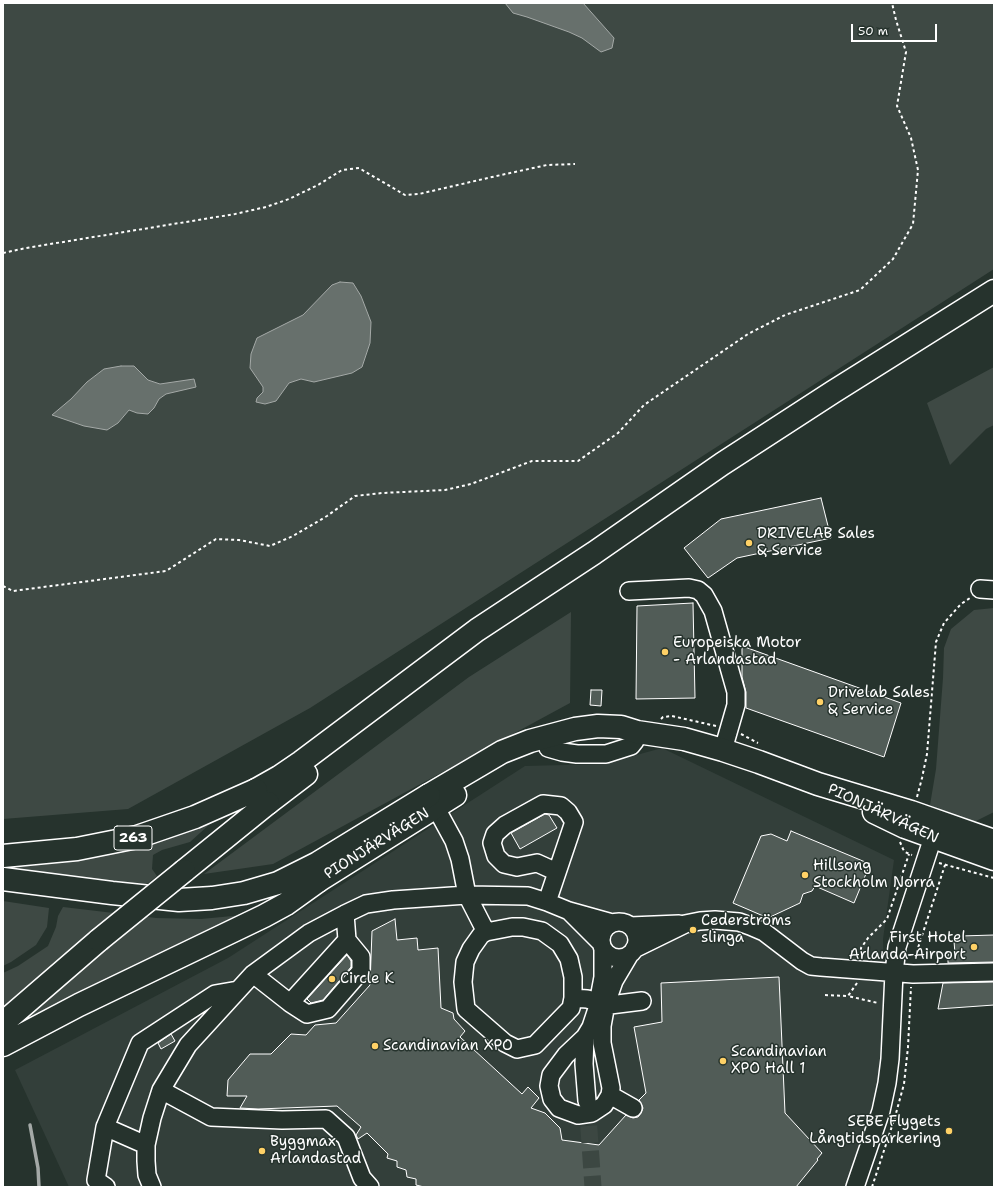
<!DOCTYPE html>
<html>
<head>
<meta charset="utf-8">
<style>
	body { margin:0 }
	#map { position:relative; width:997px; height:1190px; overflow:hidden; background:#26332d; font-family:"Shantell Sans",sans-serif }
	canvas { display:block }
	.frame { position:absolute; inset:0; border:4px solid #fff; pointer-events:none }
	.scale { position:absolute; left:851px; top:24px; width:86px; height:18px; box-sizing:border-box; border:2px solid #fff; border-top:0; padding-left:5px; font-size:12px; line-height:14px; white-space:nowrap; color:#fff; -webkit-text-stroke:3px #26332d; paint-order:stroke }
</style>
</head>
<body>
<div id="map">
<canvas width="997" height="1190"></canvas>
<div class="frame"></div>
<div class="scale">50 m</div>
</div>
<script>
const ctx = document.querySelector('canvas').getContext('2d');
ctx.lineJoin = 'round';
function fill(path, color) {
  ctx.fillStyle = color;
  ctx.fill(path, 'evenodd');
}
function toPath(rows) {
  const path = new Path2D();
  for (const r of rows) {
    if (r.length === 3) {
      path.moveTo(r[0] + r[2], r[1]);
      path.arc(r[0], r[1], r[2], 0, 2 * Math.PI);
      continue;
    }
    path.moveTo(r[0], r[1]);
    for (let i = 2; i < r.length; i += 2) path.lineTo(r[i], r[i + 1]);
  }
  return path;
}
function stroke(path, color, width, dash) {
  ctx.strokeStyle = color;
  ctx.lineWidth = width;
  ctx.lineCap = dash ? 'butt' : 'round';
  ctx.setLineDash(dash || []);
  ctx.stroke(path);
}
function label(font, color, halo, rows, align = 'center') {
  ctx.font = font + ' "Shantell Sans",sans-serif';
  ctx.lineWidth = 3;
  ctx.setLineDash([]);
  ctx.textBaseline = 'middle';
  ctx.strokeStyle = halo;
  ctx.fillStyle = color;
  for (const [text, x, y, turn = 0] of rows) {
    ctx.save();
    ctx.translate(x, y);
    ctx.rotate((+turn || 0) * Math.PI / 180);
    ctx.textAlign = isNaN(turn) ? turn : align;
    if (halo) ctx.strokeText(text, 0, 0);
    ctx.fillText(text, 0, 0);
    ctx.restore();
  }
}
fill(toPath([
	[662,748,894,860,883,939,884,989,878,1089,846,1187,69,1187,15,1070,228,958,525,766,604,764]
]), '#333f3a');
fill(toPath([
	[3,3,994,3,994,269,310,708,128,809,3,819],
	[994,367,994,425,986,429,950,465,927,403],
	[994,608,994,812,968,825,930,805,936,769,943,678,944,648,951,629,974,610],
	[571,612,570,703,273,864,204,874,469,677],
	[221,814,190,842,162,850,153,855,152,869,157,876,138,891,3,872,3,864],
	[3,901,49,908,47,927,36,945,11,962,3,966],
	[63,907,156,918,201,919,243,915,12,1029,84,939,3,1007,3,973,18,966,48,946,56,927,58,916]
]), '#3e4944');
const water = toPath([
	[505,3,583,3,614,38,612,48,601,52,582,38,569,32,527,17,513,13,505,3],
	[340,282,353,283,361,296,371,322,370,343,362,367,352,373,314,382,301,379,289,383,276,401,265,404,256,402,257,398,263,392,263,387,250,368,251,354,257,338,303,315,332,285,340,282],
	[121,366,134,366,148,380,160,384,194,379,196,387,166,394,159,399,154,408,148,414,137,413,129,410,118,423,107,430,84,426,52,415,71,399,87,382,104,369,121,366]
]);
fill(water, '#67706c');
stroke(water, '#a4a9a7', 1);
stroke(toPath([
	[30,1125,38,1168,39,1187]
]), '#a4a9a7', 3.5);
const building = toPath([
	[821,498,831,538,737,558,708,578,684,548,721,519,821,498],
	[693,603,695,698,636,699,637,606,693,603],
	[742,646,901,703,884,757,746,708,746,692,742,677,742,646],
	[591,690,602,690,601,706,590,705,591,690],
	[545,814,549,815,557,828,520,849,511,833,545,814],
	[791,831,870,864,854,903,815,886,812,891,803,894,800,903,768,918,733,903,761,836,771,834,787,841,791,831],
	[395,919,397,940,417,938,418,950,438,948,441,1008,453,1013,454,1019,465,1031,460,1037,522,1094,528,1087,539,1098,531,1108,545,1113,560,1128,562,1140,599,1145,626,1115,633,1118,638,1117,641,1113,643,1108,639,1100,646,1093,634,1027,662,1022,661,983,779,977,785,1113,822,1153,817,1159,818,1160,796,1187,424,1187,416,1185,416,1179,407,1177,406,1170,397,1167,397,1161,387,1158,388,1154,367,1133,358,1139,356,1135,361,1127,337,1106,258,1109,240,1108,247,1096,227,1096,228,1080,250,1054,271,1054,291,1034,306,1035,315,1025,336,1023,370,985,372,931,395,919],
	[994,935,994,962,948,963,948,954,955,954,954,941,960,936,994,935],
	[347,955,351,961,351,967,323,1000,311,1003,307,999,347,955],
	[994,982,994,1005,938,1009,943,983,994,982],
	[171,1034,175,1041,161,1049,158,1043,171,1034]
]);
fill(building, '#515c57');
stroke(building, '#fff', 1);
stroke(toPath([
	[587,1101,593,1187]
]), '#3c4742', 17, [17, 8]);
const minor = toPath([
	[980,589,994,590],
	[629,591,689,588,698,590,704,595,713,611,736,692,736,705,723,750],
	[548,748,562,752,577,754,606,754,631,746,635,741,637,732],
	[430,797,454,841,460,859,467,895,486,932],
	[547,902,574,822,568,812,561,806,543,804,505,825,495,834,492,843,496,856,504,864,517,867,537,863,557,872],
	[569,911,601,943],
	[619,940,18],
	[630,926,679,924],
	[512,927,523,927,542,931,560,944,569,959,573,977,573,998,571,1008,535,1045,517,1049,505,1043,466,1009,463,982,465,962,471,949,481,935,486,932,512,927],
	[603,949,603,977,597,1009,591,1027,585,1037,566,1055,551,1075,549,1086,552,1099,559,1108,578,1115,592,1113,604,1105,610,1095,611,1088,602,1043,602,1026,606,1004,614,981,630,954],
	[634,949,685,924,700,921,715,920,739,922,750,926,764,932,802,961,811,966,821,967,913,974,994,972],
	[253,974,290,1003,307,1014,328,1009,361,971,361,957,347,940,345,914],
	[573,998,587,999,610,1005,642,1001],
	[290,1003,347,940],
	[585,1037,584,1064,587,1101],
	[161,1090,211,1117,282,1120,326,1119,346,1137,362,1178,370,1187],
	[610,1095,633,1108],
	[105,1127,96,1180,106,1187],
	[146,1145,105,1127,140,1043,215,994,238,990],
	[152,1187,147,1175,146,1161,146,1145,152,1118,161,1090,188,1045,253,974,309,933,345,914,366,904,393,900,467,895,528,896,547,902,569,911,612,923],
	[855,1187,881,1111,887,1083,890,1059,894,973,897,947,937,825]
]);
const major = toPath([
	[256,790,279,777,301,762,477,630,594,553,722,464,833,392,994,291],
	[429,795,502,752,530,741,575,729,598,726,621,727,637,732,684,739,723,750,759,762,818,784,911,812,994,841],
	[268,803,306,774],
	[874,812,905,827,994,859],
	[318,881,455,795]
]);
const highway = toPath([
	[3,856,77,849,137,837,195,817,256,790],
	[184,871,268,803],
	[3,879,112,893,179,900,212,898,244,893,278,883,318,863,429,795],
	[3,1023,99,940],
	[3,1045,79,1005,264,916,286,904,318,881]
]);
stroke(minor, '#fff', 20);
stroke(major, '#fff', 25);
stroke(highway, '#fff', 25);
stroke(toPath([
	[3,253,26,248,235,214,266,207,289,199,318,185,342,170,359,168,405,195,419,194,492,177,547,165,575,164],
	[3,586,13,591,166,571,216,539,239,540,270,546,293,536,327,516,355,496,382,493,445,490,471,484,532,461,578,461,618,433,644,405,748,334,785,315,860,290,893,259,913,224,918,170,911,138,897,106,906,52,896,20,892,3],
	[661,719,663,717,672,716,716,726],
	[741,734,758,743],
	[917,797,922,778,927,754,936,642,944,623,961,604,970,598],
	[900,842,903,849,905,852,912,855],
	[939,863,994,878],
	[861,956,861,948,868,938,887,919,909,854],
	[916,959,918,948,945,865],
	[857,983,848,996,878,1003],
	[825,995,848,996],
	[872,1187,895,1117,904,1084,908,1047,911,987]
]), '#fff', 2, [3, 3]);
stroke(minor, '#26332d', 17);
stroke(major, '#26332d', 22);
stroke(highway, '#26332d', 22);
const highwayBridge = toPath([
	[99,940,184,871]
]);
stroke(highwayBridge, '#fff', 25, []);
stroke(highwayBridge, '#26332d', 22);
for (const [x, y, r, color] of [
	[749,543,4,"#ffd166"],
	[665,652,4,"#ffd166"],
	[820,702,4,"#ffd166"],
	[805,875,4,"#ffd166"],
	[693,930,4,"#ffd166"],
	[974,947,4,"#ffd166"],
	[332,979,4,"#ffd166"],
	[375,1046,4,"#ffd166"],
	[723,1061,4,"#ffd166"],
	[949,1131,4,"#ffd166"],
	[262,1151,4,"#ffd166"]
]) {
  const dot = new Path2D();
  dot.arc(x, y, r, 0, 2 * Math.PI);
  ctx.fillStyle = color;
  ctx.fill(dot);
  stroke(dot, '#26332d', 1.5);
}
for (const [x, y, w] of [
	[133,838,38]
]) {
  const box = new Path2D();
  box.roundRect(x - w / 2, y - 12, w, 24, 3);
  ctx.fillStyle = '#26332d';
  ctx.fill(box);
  stroke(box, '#fff', 1);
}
label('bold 14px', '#fff', null, [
	["263",133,838]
]);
label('15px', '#fff', '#26332d', [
	["DRIVELAB Sales",757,534],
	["& Service",757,551],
	["Europeiska Motor",673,643],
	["- Arlandastad",673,660],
	["Drivelab Sales",828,693],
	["& Service",828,710],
	["Hillsong",813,866],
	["Stockholm Norra",813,883],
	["Cederströms",701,921],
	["slinga",701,938],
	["First Hotel",966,938,"right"],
	["Arlanda-Airport",966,955,"right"],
	["Circle K",340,979],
	["Scandinavian XPO",383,1046],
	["Scandinavian",731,1052],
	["XPO Hall 1",731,1069],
	["SEBE Flygets",941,1122,"right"],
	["Långtidsparkering",941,1139,"right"],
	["Byggmax",270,1142],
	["Arlandastad",270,1159]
], 'left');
label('15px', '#fff', '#26332d', [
	["PIONJÄRVÄGEN",883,814,25],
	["PIONJÄRVÄGEN",377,844,-32]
]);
</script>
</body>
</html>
